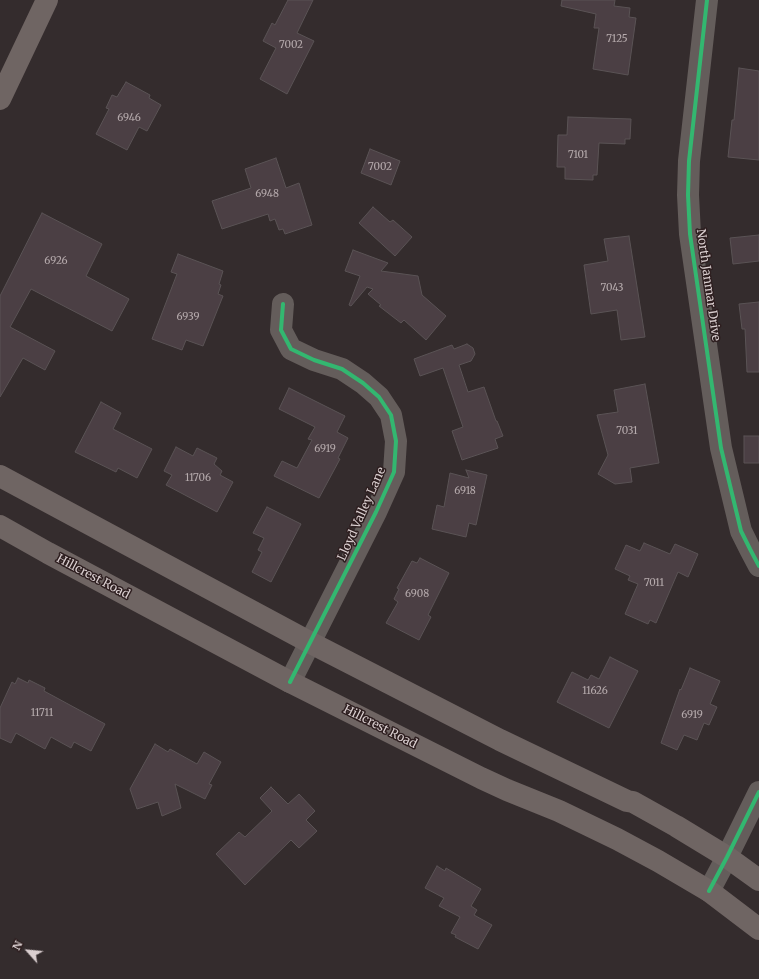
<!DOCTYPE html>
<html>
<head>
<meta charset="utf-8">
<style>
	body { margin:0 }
	#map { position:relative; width:759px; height:979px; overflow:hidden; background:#342c2d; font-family:Merriweather,serif }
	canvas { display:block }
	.north { position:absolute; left:8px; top:931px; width:40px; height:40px; -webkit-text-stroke:3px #2e1f20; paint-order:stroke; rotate:297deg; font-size:11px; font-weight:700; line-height:16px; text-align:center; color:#dacfd0 }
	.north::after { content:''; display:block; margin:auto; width:14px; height:18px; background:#dacfd0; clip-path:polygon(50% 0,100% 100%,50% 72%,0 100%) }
</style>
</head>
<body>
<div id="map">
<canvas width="759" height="979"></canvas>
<div class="north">N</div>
</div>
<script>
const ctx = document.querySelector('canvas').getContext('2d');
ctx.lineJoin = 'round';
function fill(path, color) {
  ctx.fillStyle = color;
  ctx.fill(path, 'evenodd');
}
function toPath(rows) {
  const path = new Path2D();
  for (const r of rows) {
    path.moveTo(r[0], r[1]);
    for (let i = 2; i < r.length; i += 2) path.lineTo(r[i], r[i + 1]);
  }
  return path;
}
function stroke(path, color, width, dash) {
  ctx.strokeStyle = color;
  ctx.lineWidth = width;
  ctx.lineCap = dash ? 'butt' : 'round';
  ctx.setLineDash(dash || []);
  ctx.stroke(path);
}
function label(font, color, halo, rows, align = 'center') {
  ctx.font = font + ' Merriweather,serif';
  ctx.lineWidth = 3;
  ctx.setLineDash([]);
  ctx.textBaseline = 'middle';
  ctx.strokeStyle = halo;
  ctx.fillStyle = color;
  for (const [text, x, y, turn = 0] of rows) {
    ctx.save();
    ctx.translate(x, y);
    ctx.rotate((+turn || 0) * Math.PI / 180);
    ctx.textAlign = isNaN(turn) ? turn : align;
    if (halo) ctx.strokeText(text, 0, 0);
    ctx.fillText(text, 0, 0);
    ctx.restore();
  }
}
const building = toPath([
	[288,0,313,0,297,33,314,41,287,94,260,79,276,48,263,41,272,23,275,25,288,0],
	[562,0,615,0,614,6,630,8,629,17,636,18,628,75,593,69,599,28,594,28,596,14,561,6,562,0],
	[739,68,759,71,759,160,728,157,732,120,734,120,739,68],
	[126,82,150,95,149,98,161,105,147,131,139,127,127,150,96,134,109,109,106,108,112,95,117,97,126,82],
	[568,117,631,119,630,139,625,139,625,144,599,143,597,175,593,175,593,180,565,179,565,167,557,167,558,135,567,135,568,117],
	[370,149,400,161,391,185,361,173,370,149],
	[276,158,286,188,299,183,312,225,285,234,283,229,279,230,275,219,270,221,268,214,222,229,212,201,251,188,245,169,276,158],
	[373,207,390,222,393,220,412,237,395,256,359,223,373,207],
	[42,213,102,244,86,276,129,299,112,331,31,289,10,327,55,351,45,370,23,358,0,397,0,296,42,213],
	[759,235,759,261,733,264,730,238,759,235],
	[629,236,645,337,621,340,617,310,591,314,584,265,608,261,604,239,629,236],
	[353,250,388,263,381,271,418,276,422,295,446,316,426,340,404,320,401,323,379,306,381,305,368,294,373,289,367,287,351,306,349,305,360,276,345,271,353,250],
	[178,254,223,271,219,284,221,285,218,294,223,296,203,346,186,340,182,350,152,339,177,274,171,272,178,254],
	[759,302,759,372,747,372,745,329,742,329,739,304,759,302],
	[467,344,473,348,475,354,471,361,459,365,468,392,484,387,496,421,497,421,503,436,495,439,498,448,462,460,452,431,463,427,443,368,420,376,414,359,452,345,454,349,467,344],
	[645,384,659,463,630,468,632,482,615,484,598,474,608,455,597,415,618,412,614,390,645,384],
	[289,388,345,416,337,432,348,438,338,458,340,459,319,498,274,476,282,461,297,468,312,440,308,439,315,427,279,409,289,388],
	[101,402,121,413,113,429,152,449,137,478,118,468,116,472,75,452,101,402],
	[744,436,759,436,759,463,744,463,744,436],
	[176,447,193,456,197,448,217,458,214,464,222,471,220,475,233,482,217,512,166,485,172,475,164,471,176,447],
	[466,470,487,475,476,525,469,523,466,537,432,529,437,505,444,507,450,473,469,478,466,470],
	[267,507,301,524,271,582,252,572,262,552,258,550,264,538,253,533,267,507],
	[644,543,670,554,675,544,698,554,688,577,678,572,656,623,650,620,648,624,625,614,638,584,628,580,630,576,615,569,626,545,640,551,644,543],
	[420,558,449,573,428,615,431,617,419,640,386,623,398,602,394,599,399,589,397,588,412,561,417,563,420,558],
	[610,657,638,671,609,728,557,702,572,672,588,680,591,675,599,679,610,657],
	[690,668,720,681,710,704,717,707,709,725,704,723,697,740,684,735,677,750,661,743,680,689,681,690,690,668],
	[18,678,28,683,29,680,45,688,44,691,105,724,91,751,74,742,71,748,51,737,45,749,16,733,11,743,0,738,0,708,12,682,15,684,18,678],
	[155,744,168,752,170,749,197,764,204,752,221,762,209,784,212,785,205,799,175,784,181,808,162,816,158,802,137,809,130,789,155,744],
	[271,787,288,804,299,794,315,811,306,820,317,831,299,848,291,840,245,885,216,854,239,832,245,837,272,811,260,798,271,787],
	[437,866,445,871,446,868,481,889,471,906,477,910,474,915,492,925,478,949,455,937,456,935,451,933,460,917,439,906,444,898,425,888,437,866]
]);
fill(building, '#4b3f44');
stroke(building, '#5a5355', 1);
stroke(toPath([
	[707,0,689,161,688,195,690,234,721,448,741,531,750,549,759,566],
	[283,304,281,330,291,349,314,360,342,369,363,383,379,397,391,415,396,441,394,472,376,512,290,682],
	[709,891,727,857,759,792]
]), '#645d5b', 22);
stroke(toPath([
	[0,99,47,0],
	[0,476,311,643,500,740,627,801,633,802,676,826,727,857,759,880],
	[0,526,48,553,290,682,481,778,507,790,559,811,617,839,658,861,709,891,759,929]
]), '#6f6563', 22);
stroke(toPath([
	[707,0,689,161,688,195,690,234,721,448,741,531,750,549,759,566],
	[283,304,281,330,291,349,314,360,342,369,363,383,379,397,391,415,396,441,394,472,376,512,290,682],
	[709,891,727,857,759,792]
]), '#33b770', 4);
label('10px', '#b6abad', null, [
	["7125",617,39],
	["7002",291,45],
	["6946",129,118],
	["7101",578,155],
	["7002",380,167],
	["6948",267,194],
	["6926",56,261],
	["7043",612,288],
	["6939",188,317],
	["7031",627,431],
	["6919",325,449],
	["11706",198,478],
	["6918",465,491],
	["7011",654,583],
	["6908",417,594],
	["11626",595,691],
	["11711",42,713],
	["6919",692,715]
]);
label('12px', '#dacfd0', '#2e1f20', [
	["North Janmar Drive",708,285,82],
	["Lloyd Valley Lane",362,514,-66],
	["Hillcrest Road",93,577,28],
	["Hillcrest Road",380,727,27]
]);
</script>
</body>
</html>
